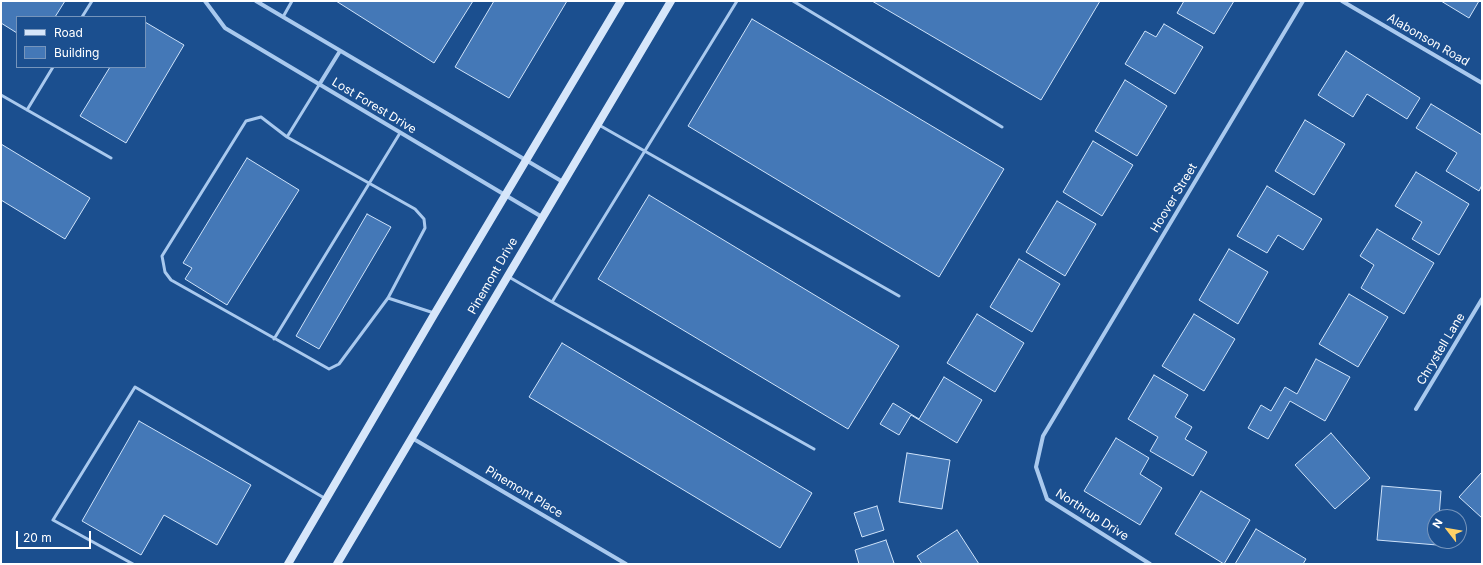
<!DOCTYPE html>
<html>
<head>
<meta charset="utf-8">
<style>
	body { margin:0 }
	#map { position:relative; width:1483px; height:565px; overflow:hidden; background:#1b4f8f; font-family:Inter,sans-serif }
	canvas { display:block }
	.frame { position:absolute; inset:0; border:2px solid #fff; pointer-events:none }
	.legend { position:absolute; left:16px; top:16px; width:130px; height:52px; box-sizing:border-box; background:#1b4f8f; border:1px solid #7695bc; margin:0; padding:5px 7px; list-style:none; font-size:12px; color:#fff }
	.legend li { display:flex; align-items:center; gap:8px; height:20px }
	.legend b { width:20px; border:1px solid #7695bc }
	.north { position:absolute; left:1427px; top:509px; width:40px; height:40px; box-sizing:border-box; background:#1b4f8f; border:1px solid #7695bc; border-radius:50%; rotate:301deg; font-size:11px; font-weight:700; line-height:16px; text-align:center; color:#fff }
	.north::after { content:''; display:block; margin:auto; width:14px; height:18px; background:#ffd166; clip-path:polygon(50% 0,100% 100%,50% 72%,0 100%) }
	.scale { position:absolute; left:16px; top:531px; width:75px; height:18px; box-sizing:border-box; border:2px solid #fff; border-top:0; padding-left:5px; font-size:12px; line-height:14px; white-space:nowrap; color:#fff; -webkit-text-stroke:3px #1b4f8f; paint-order:stroke }
</style>
</head>
<body>
<div id="map">
<canvas width="1483" height="565"></canvas>
<div class="frame"></div>
<ul class="legend">
<li><b style="height:5px;background:#d6e6fa"></b>Road</li>
<li><b style="height:11px;background:#4478b7"></b>Building</li>
</ul>
<div class="north">N</div>
<div class="scale">20 m</div>
</div>
<script>
const ctx = document.querySelector('canvas').getContext('2d');
ctx.lineJoin = 'round';
function fill(path, color) {
  ctx.fillStyle = color;
  ctx.fill(path, 'evenodd');
}
function toPath(rows) {
  const path = new Path2D();
  for (const r of rows) {
    path.moveTo(r[0], r[1]);
    for (let i = 2; i < r.length; i += 2) path.lineTo(r[i], r[i + 1]);
  }
  return path;
}
function stroke(path, color, width, dash) {
  ctx.strokeStyle = color;
  ctx.lineWidth = width;
  ctx.lineCap = dash ? 'butt' : 'round';
  ctx.setLineDash(dash || []);
  ctx.stroke(path);
}
function label(font, color, halo, rows, align = 'center') {
  ctx.font = font + ' Inter,sans-serif';
  ctx.lineWidth = 3;
  ctx.setLineDash([]);
  ctx.textBaseline = 'middle';
  ctx.strokeStyle = halo;
  ctx.fillStyle = color;
  for (const [text, x, y, turn = 0] of rows) {
    ctx.save();
    ctx.translate(x, y);
    ctx.rotate((+turn || 0) * Math.PI / 180);
    ctx.textAlign = isNaN(turn) ? turn : align;
    if (halo) ctx.strokeText(text, 0, 0);
    ctx.fillText(text, 0, 0);
    ctx.restore();
  }
}
const building = toPath([
	[1,1,65,1,55,17,17,17,17,33,1,23,1,1],
	[336,1,473,1,434,63,336,1],
	[494,1,567,1,509,98,455,67,494,1],
	[872,1,1100,1,1041,100,872,1],
	[1184,1,1234,1,1214,34,1177,13,1184,1],
	[1441,1,1479,1,1469,18,1441,1],
	[752,19,1004,169,939,277,688,126,752,19],
	[145,22,184,45,126,143,80,116,110,67,145,67,145,22],
	[1164,24,1203,47,1175,94,1125,64,1145,31,1156,37,1164,24],
	[1346,51,1420,98,1407,119,1367,94,1353,117,1318,95,1346,51],
	[1125,80,1167,106,1137,156,1095,131,1125,80],
	[1431,104,1482,135,1482,185,1479,191,1446,171,1457,153,1416,128,1431,104],
	[1305,120,1345,144,1314,195,1275,171,1305,120],
	[1093,141,1133,165,1102,216,1063,192,1093,141],
	[1,144,90,198,65,239,1,200,1,144],
	[247,158,299,190,227,305,185,279,192,268,183,263,247,158],
	[1416,172,1469,204,1439,255,1412,239,1422,222,1395,206,1416,172],
	[1267,186,1322,219,1303,250,1278,235,1267,253,1237,236,1267,186],
	[649,195,899,346,848,429,598,279,649,195],
	[1057,201,1096,224,1065,276,1026,252,1057,201],
	[367,214,391,227,319,349,296,336,367,214],
	[1377,229,1434,263,1404,314,1361,288,1374,265,1360,256,1377,229],
	[1229,249,1268,272,1238,324,1199,300,1229,249],
	[1019,259,1060,284,1032,332,990,307,1019,259],
	[1349,294,1388,317,1358,367,1319,344,1349,294],
	[977,314,1024,343,995,392,947,363,977,314],
	[1194,314,1235,339,1204,391,1162,366,1194,314],
	[562,343,812,493,780,548,529,397,562,343],
	[1316,359,1350,377,1325,421,1290,401,1268,439,1248,428,1261,405,1271,411,1285,387,1297,394,1316,359],
	[1154,375,1188,395,1175,417,1192,427,1185,439,1207,452,1193,476,1150,451,1158,437,1128,419,1154,375],
	[944,377,982,400,957,443,911,415,899,435,880,424,893,403,919,419,944,377],
	[139,421,251,485,217,545,164,515,141,555,82,521,139,421],
	[1331,433,1370,478,1335,509,1295,465,1331,433],
	[1116,438,1149,458,1140,474,1162,488,1140,525,1084,491,1116,438],
	[907,453,950,460,942,509,899,502,907,453],
	[1482,472,1482,518,1459,497,1482,472],
	[1382,486,1441,491,1439,517,1435,517,1435,541,1438,541,1437,545,1377,540,1382,486],
	[1201,491,1250,520,1224,564,1175,534,1201,491],
	[877,506,884,530,862,537,854,513,877,506],
	[1256,529,1306,559,1303,564,1235,564,1256,529],
	[957,530,979,564,922,564,917,556,957,530],
	[886,540,894,563,890,564,859,564,855,550,886,540]
]);
fill(building, '#4478b7');
stroke(building, '#cfe3fa', 1);
stroke(toPath([
	[793,1,1002,127],
	[82,17,92,1],
	[283,17,292,1],
	[1,95,111,158],
	[27,110,53,67],
	[261,117,287,137,415,209,424,219,425,228,388,298,339,364,329,369,171,280,165,272,162,256,246,121,261,117],
	[599,125,899,296],
	[287,137,319,85],
	[509,277,552,302,737,1],
	[388,298,434,313],
	[552,302,814,449],
	[274,339,400,133],
	[133,564,53,520,135,387,326,499]
]), '#a9c9ee', 3);
stroke(toPath([
	[205,1,225,28,542,217],
	[256,1,563,182],
	[1342,1,1482,83],
	[319,85,340,51],
	[1416,409,1482,299],
	[412,438,626,564],
	[1150,564,1047,499,1036,467,1043,436,1303,1]
]), '#a9c9ee', 4);
stroke(toPath([
	[288,564,435,313,621,1],
	[337,564,671,1]
]), '#d6e6fa', 8);
label('12px', '#fff', '#1b4f8f', [
	["Alabonson Road",1428,40,30],
	["Lost Forest Drive",374,106,31],
	["Hoover Street",1174,198,-59],
	["Pinemont Drive",493,276,-60],
	["Chrystell Lane",1441,349,-59],
	["Pinemont Place",524,492,31],
	["Northrup Drive",1092,515,33]
]);
</script>
</body>
</html>
